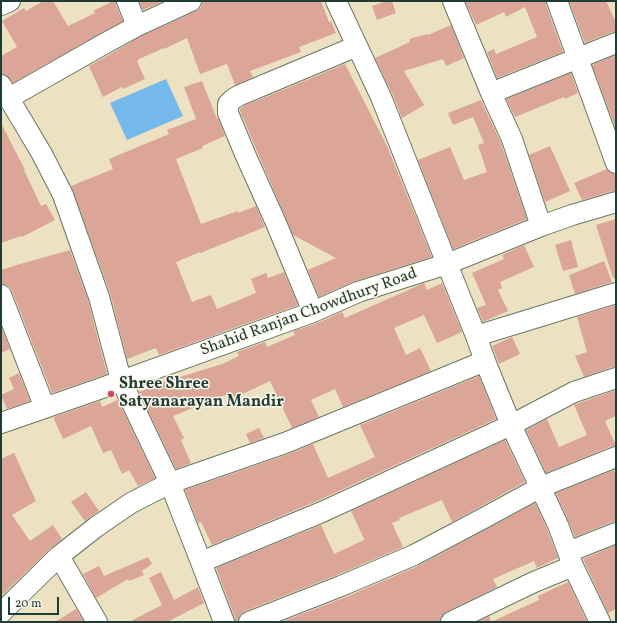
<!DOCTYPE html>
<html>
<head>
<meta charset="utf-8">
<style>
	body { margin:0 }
	#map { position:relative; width:617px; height:623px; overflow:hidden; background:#ece1c0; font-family:Vollkorn,serif }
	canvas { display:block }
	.frame { position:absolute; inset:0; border:2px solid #1f3d34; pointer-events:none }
	.scale { position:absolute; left:8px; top:597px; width:51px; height:18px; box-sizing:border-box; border:2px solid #1f3d34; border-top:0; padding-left:5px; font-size:12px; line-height:14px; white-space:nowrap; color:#1f3d34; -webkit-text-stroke:3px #fbf7ec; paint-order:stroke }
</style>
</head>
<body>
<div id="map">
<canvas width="617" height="623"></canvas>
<div class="frame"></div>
<div class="scale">20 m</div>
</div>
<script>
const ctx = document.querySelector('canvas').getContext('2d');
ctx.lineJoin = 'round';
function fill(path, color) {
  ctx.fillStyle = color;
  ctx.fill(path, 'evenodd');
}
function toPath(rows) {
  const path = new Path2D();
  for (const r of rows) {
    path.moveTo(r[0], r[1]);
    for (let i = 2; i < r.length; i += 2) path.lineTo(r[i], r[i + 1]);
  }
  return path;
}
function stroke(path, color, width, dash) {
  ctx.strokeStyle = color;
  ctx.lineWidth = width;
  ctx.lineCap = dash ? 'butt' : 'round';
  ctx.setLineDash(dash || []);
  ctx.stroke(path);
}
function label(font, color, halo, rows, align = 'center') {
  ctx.font = font + ' Vollkorn,serif';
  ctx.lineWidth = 3;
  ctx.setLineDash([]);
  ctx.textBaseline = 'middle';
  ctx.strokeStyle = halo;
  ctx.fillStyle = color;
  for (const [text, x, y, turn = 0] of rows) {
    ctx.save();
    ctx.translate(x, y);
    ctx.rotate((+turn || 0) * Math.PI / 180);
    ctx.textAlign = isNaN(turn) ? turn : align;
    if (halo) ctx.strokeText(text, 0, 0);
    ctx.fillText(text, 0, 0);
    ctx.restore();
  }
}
fill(toPath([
	[166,79,183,116,127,140,110,103]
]), '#75b8ea');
fill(toPath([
	[43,1,53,1,68,26,95,13,93,11,113,1,116,1,116,5,123,21,13,83,7,75,1,74,1,56,17,47,2,21,24,8,26,11],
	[139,1,164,1,143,10],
	[202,1,321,1,329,22,331,21,336,33,299,47,301,52,250,71,253,77,235,85,227,64,200,74,187,38,164,49,164,48,139,59,139,60,137,61,145,79,123,89,122,87,103,97,89,66,142,36,196,11,201,7],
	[386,1,392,1,396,13,377,20,372,6],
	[465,1,546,1,546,5,563,52,497,78,487,52,494,49,496,54,537,37,525,7,506,17,504,12,476,25],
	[569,1,606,1,616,23,616,32,612,32,585,43],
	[451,25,464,58,446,66,443,59,404,71,424,105,402,118,392,93,375,58,410,42,409,39,427,34,428,35],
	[616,55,616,129,592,65],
	[345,64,387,146,432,257,355,281,319,297,308,270,336,258,293,235,256,149,240,111,240,109,245,105,261,99],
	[571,73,578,93,565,99,564,97,547,104,515,117,506,99],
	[202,81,217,119,218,118,225,136,202,146,203,148,176,159,201,224,238,211,238,213,256,206,265,227,200,253,200,252,176,262,192,302,211,295,217,309,256,293,251,279,266,273,268,278,284,272,298,305,159,355,156,348,127,359,110,293,71,186,113,169,109,159,169,134,167,130,196,119,184,87],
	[481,100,501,143,527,219,453,249,418,160,450,147,464,180,487,172,478,145,484,143,473,117,453,125,448,113],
	[1,123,25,170,24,170,41,206,46,204,55,220,22,237,21,236,1,243],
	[550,146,570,191,545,202,529,155],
	[607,169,609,172,614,174,616,174,616,191,613,191,582,200,574,183],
	[616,219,616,278,613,278,596,225],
	[571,240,578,267,563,271,555,245],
	[524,245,534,267,500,282,502,288,498,290,508,311,483,322,477,308,486,305,472,273,504,259,502,255],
	[70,250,88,300,107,374,52,393,12,291,8,286,1,284,1,270,20,264],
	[604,261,612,282,575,294,569,275],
	[424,283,427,290,442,283,462,332,437,343,424,315,394,328,406,355,420,348,431,371,343,407,335,389,311,400,319,417,292,428,270,381,232,399,230,394,199,403,200,405,173,416,184,438,181,440,191,463,176,469,139,392,164,382,222,364,239,356,237,352,265,342,267,347,295,335,293,331,318,323,342,312,345,318],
	[616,305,616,367,612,367,584,377,575,356,587,352,577,317],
	[1,327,10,349,1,353],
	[512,337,520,354,499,364,492,346],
	[19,373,30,401,7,409,1,395,14,389,9,378],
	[479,376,496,419,317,501,212,545,201,522,198,523,185,490,289,454,313,444,328,478,375,457,360,425],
	[616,390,616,416,605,421,616,446,612,446,546,473,526,430,547,419,559,447,587,435,574,405,579,403],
	[118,400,155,478,138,486,129,470,122,474,111,450,103,453,91,426,63,439,54,419,54,417,100,401,102,407],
	[259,428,264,438,250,443,246,434],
	[505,440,525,482,452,522,442,500,399,518,400,520,392,523,403,547,337,575,245,611,240,615,238,622,235,622,235,618,216,568,321,525,334,554,364,540,364,539,351,511],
	[14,453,36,501,12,515,30,541,53,525,62,539,51,548,1,596,1,459],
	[614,470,616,474,616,522,612,522,575,537,568,520,556,493],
	[86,492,99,511,85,521,71,502],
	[535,503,547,529,558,558,537,568,534,561,493,579,497,587,446,612,441,616,440,622,281,622,346,597,418,566],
	[616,545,616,609,608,613,583,559],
	[148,557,152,564,142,571,144,575,129,581,128,579,96,598,83,574,99,566,104,576],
	[161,572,174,600,198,587,204,603,167,622,129,622,162,605,149,578],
	[568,582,587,622,477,622,489,616,491,622,539,600,538,596],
	[76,609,84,622,55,622]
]), '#dba697');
const minor = toPath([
	[127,1,137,26],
	[336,1,381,97,447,264,476,336,485,361,511,425,558,525,568,552,573,566,600,622],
	[453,1,491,93,512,139,541,226],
	[557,1,616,163],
	[1,5,10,1],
	[1,85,42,154,63,195,99,297,121,380,170,483,201,562,224,622],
	[491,93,616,43],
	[9,98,102,45,137,26,191,1],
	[1,295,45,408],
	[313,312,276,223,245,154,228,113,228,104,233,99,240,95,357,46],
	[476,336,616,293],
	[1,423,99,389,313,312,358,292,447,264,541,226,572,215,616,202],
	[568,552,616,533],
	[59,556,97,622],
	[201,562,322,512,511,425,574,392,616,378],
	[1,613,59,556,96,527,131,503,170,483,285,443,485,361],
	[249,622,341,586,414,555,482,519,541,487,616,457],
	[451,622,534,582,573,566]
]);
stroke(minor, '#677665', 22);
stroke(minor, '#fff', 20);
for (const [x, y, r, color] of [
	[111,394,4,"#d1495b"]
]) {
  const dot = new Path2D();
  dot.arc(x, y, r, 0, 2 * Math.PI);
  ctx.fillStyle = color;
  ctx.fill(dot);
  stroke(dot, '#fbf7ec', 1.5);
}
label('16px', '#1f3d34', '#fbf7ec', [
	["Shahid Ranjan Chowdhury Road",309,313,-20]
]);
label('bold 16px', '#1f3d34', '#fbf7ec', [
	["Shree Shree",119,385],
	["Satyanarayan Mandir",119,403]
], 'left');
</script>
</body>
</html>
